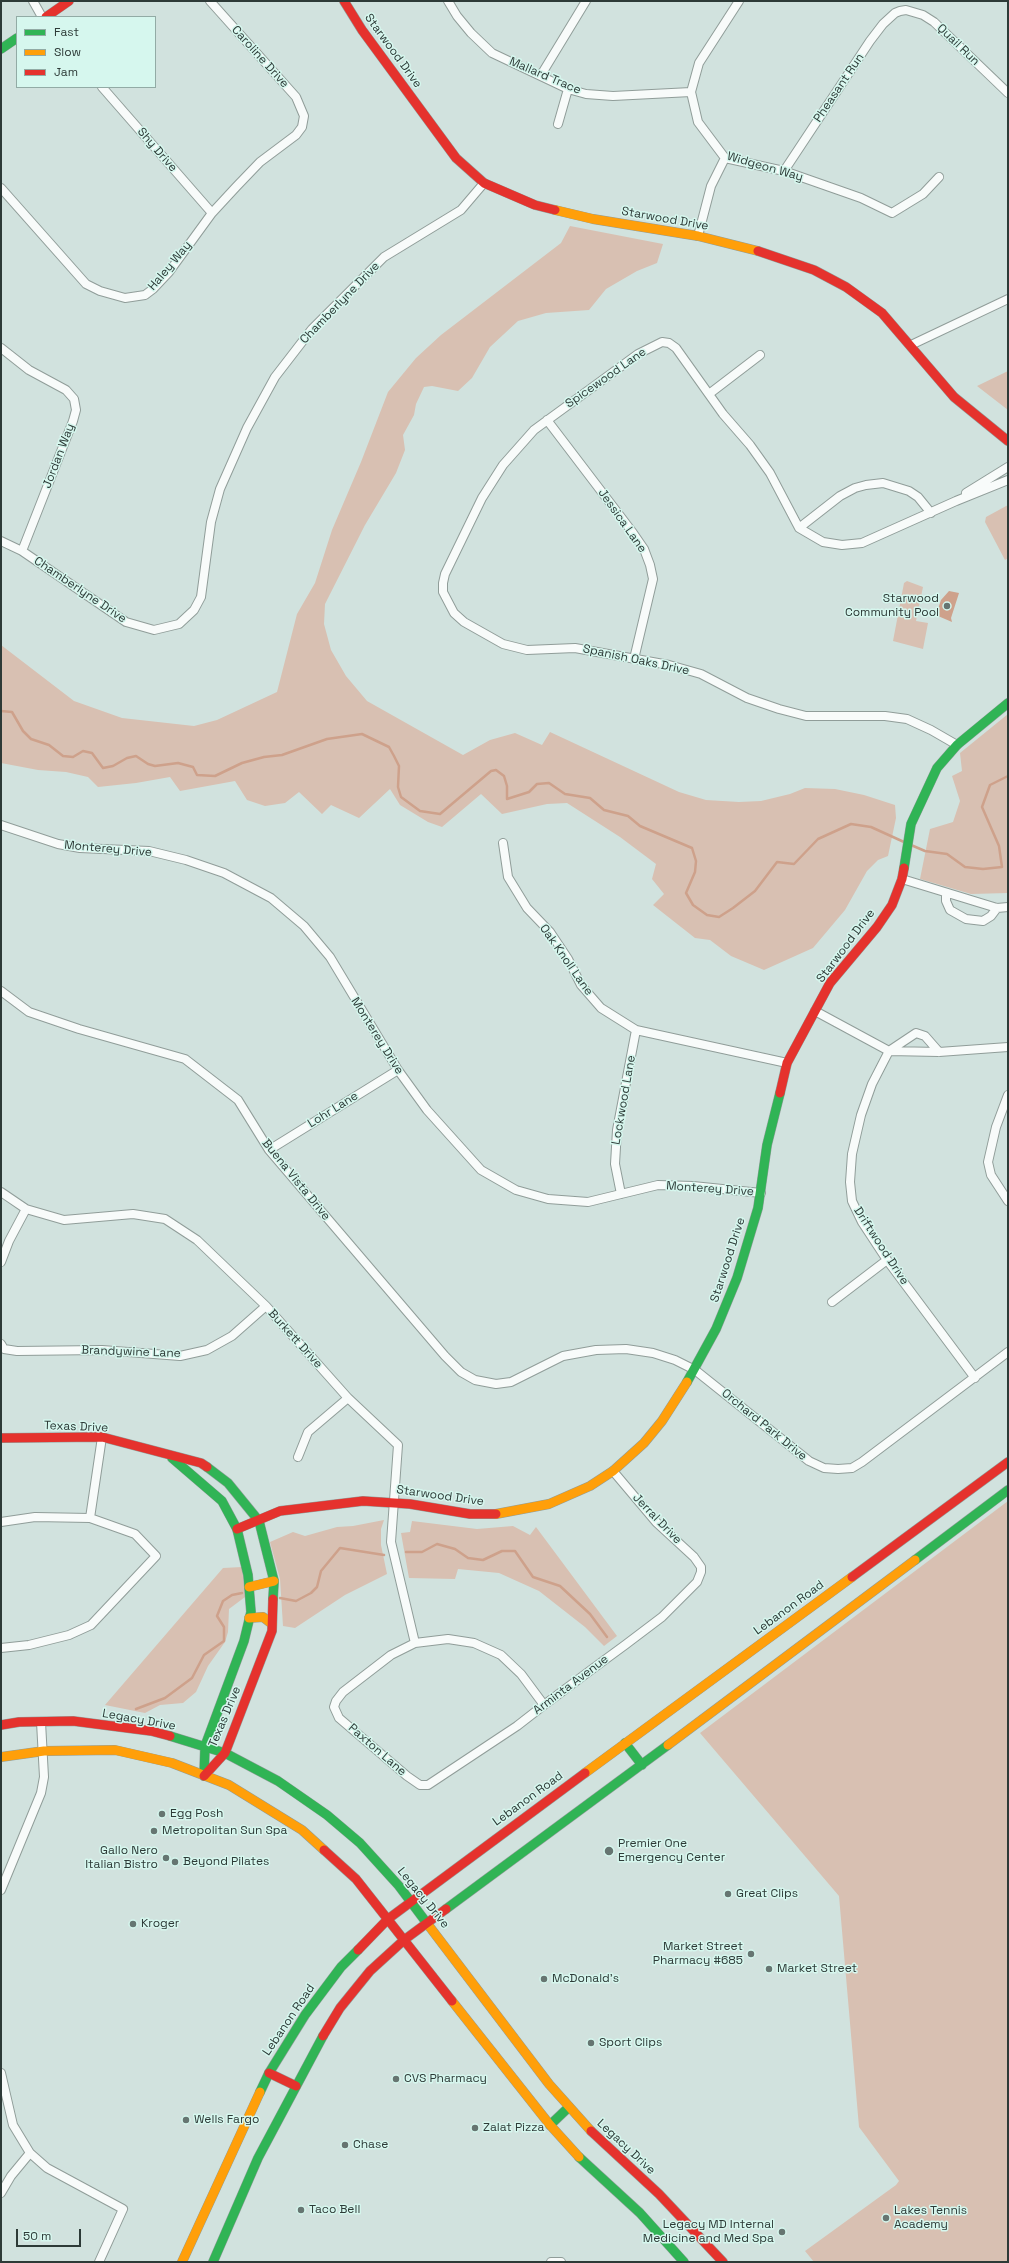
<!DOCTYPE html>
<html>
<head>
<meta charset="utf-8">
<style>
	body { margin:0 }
	#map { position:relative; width:1009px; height:2263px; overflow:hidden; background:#d1e2de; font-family:"Space Grotesk",sans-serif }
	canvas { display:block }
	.frame { position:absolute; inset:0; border:2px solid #2d3a37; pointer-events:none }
	.legend { position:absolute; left:16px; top:16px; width:140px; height:72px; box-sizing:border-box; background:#d6f7ee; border:1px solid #92aba5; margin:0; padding:5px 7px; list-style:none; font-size:12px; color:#2d3a37 }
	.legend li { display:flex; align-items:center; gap:8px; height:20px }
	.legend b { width:20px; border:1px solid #92aba5 }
	.scale { position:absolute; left:16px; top:2229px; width:65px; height:18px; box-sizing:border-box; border:2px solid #2d3a37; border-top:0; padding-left:5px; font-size:12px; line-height:14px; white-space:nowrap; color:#2d3a37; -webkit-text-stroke:3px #d6f7ee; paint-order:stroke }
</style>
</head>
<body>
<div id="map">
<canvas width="1009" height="2263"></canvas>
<div class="frame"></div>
<ul class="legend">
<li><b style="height:5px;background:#30b455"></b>Fast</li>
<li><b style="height:5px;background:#ff9f0a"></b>Slow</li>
<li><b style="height:5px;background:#e5322d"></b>Jam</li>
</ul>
<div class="scale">50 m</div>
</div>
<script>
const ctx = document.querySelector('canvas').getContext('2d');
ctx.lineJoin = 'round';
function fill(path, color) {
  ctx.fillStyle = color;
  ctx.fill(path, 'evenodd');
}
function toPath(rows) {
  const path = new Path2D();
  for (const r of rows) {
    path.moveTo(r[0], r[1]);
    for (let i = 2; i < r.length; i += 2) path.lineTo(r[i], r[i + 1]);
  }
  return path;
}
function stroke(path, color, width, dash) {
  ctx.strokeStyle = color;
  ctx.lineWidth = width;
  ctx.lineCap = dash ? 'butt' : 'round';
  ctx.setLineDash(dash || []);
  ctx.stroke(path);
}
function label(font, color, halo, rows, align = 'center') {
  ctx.font = font + ' "Space Grotesk",sans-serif';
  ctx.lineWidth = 3;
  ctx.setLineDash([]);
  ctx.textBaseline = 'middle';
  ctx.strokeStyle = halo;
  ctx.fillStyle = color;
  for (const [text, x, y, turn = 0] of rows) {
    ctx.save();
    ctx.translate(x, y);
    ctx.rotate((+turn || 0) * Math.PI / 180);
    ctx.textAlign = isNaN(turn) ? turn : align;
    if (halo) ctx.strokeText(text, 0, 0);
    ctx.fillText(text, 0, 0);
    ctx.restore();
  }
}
fill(toPath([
	[570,226,663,244,657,263,637,271,606,289,589,310,546,313,518,321,490,347,472,378,458,391,432,386,424,387,416,404,414,415,403,435,405,450,396,473,365,525,325,604,324,624,331,650,346,676,367,701,463,755,490,740,515,733,542,745,550,732,679,792,706,800,739,802,761,801,790,794,805,788,835,789,864,795,895,805,896,818,888,856,878,860,867,871,845,910,813,948,764,970,731,956,710,940,695,938,653,905,664,894,652,879,656,864,620,837,567,803,547,804,502,814,481,794,442,827,428,822,400,805,390,789,359,818,331,805,322,814,299,792,285,803,265,806,247,800,235,781,180,791,170,777,136,783,98,787,88,777,66,772,38,770,1,763,1,645,74,701,122,718,194,726,217,720,277,692,297,614,315,583,332,530,361,462,388,392,416,358,441,335,561,243],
	[1008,371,1008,410,977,386],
	[1008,505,1008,558,1005,560,985,522,986,517],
	[907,581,923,587,916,621,928,623,923,649,893,641,904,583],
	[1008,714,1008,893,971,894,920,879,930,829,953,822,960,801,952,776,962,771,960,753],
	[1008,1501,1008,2262,814,2262,805,2251,896,2185,899,2181,859,2127,839,1896,700,1733],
	[384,1520,381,1529,381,1545,387,1574,345,1595,295,1628,283,1626,280,1579,270,1542,293,1532,305,1536,337,1527,353,1526],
	[412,1521,477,1529,513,1526,530,1535,536,1527,617,1636,604,1646,585,1627,539,1591,499,1573,458,1569,455,1579,409,1578,401,1533,410,1532],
	[242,1567,245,1597,229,1609,228,1632,225,1642,208,1666,196,1692,183,1703,160,1705,145,1713,105,1705,223,1568]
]), '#d8c0b2');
fill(toPath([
	[949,591,959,593,951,618,952,622,938,616,937,612,941,600]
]), '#cea18b');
stroke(toPath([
	[1,711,12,712,23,731,31,739,49,745,63,756,73,757,83,751,92,753,103,768,113,766,127,758,136,756,148,764,155,766,178,763,193,767,197,775,215,776,242,763,264,757,282,755,327,739,362,734,389,747,394,756,399,766,398,787,401,797,420,811,440,814,491,771,496,770,504,776,507,786,507,799,529,792,537,784,549,783,565,794,590,798,604,810,628,816,640,826,692,848,696,861,695,872,686,893,693,905,707,915,719,917,733,908,755,891,777,862,794,864,818,839,851,824,871,827,904,842],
	[911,845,925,851,947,854,965,867,983,869,1002,867,999,846,982,807,990,785,1008,776],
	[406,1552,422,1552,437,1544,455,1549,468,1558,483,1560,502,1551,515,1551,533,1577,560,1586,590,1614,607,1637],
	[280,1598,296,1601,311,1593,317,1587,321,1571,340,1548,384,1555],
	[136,1709,165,1698,192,1678,204,1655,224,1641,224,1627,217,1616,223,1601,232,1595,242,1593]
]), '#cea18b', 2.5);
const street = toPath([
	[33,1,42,17],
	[448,1,457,16,471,33,492,53,568,89,586,94,613,96,691,92],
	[739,1,699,63,691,92,698,122,725,158,784,171,861,198,892,213,923,194,939,177],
	[541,75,586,1],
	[102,87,212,213],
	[558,124,568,89],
	[784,171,870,41,883,24,895,13,900,11,906,10,923,15,934,22,1008,93],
	[1,188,86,284,100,291,125,298,145,295,153,289,169,272,212,213,236,187,260,162,296,135,302,127,304,116,296,97,210,1],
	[698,236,711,186,725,158],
	[911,345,1008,299],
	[1,348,29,370,66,390,74,399,76,410,73,421,22,551],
	[709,394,760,355],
	[547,420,633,533,644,549,650,565,653,579,634,659],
	[966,493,1008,467],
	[799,528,840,496,855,488,866,485,883,483,909,491,918,497,931,513],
	[1,541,22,551,126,622,154,630,179,624,194,610,201,597,211,522,220,489,247,428,275,377,312,329,384,257,461,210,484,183],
	[957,745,931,730,907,719,885,716,806,716,779,709,747,698,701,674,669,665,575,648,527,650,503,644,464,622,454,613,443,592,443,583,445,574,482,498,503,465,534,430,638,354,662,342,669,343,676,348,723,414,750,445,770,473,799,528,823,542,842,545,862,543,956,501,1008,480],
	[1,825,58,844,80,848,149,851,186,860,224,873,271,898,304,926,330,957,398,1070,427,1110,481,1170,516,1190,548,1199,588,1202,658,1185,693,1186,761,1193],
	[503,843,508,877,527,908,550,932,568,959,581,985,601,1008,636,1030,787,1063],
	[902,879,997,908,1008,907],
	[946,893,946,901,950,910,966,919,983,921,991,916,997,908],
	[1,991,29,1012,79,1029,185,1059,238,1100,269,1150,445,1356,461,1372,475,1380,496,1384,511,1382,563,1356,596,1350,626,1349,653,1353,675,1360,695,1370,809,1461,824,1468,838,1469,852,1468,862,1462,1008,1352],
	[815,1011,889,1051,939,1052,1008,1047],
	[939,1052,925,1036,916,1033,889,1051,872,1084,861,1115,852,1154,850,1182,852,1201,862,1222,887,1260,975,1378],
	[1008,1095,996,1127,988,1162,991,1175,1008,1201],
	[269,1150,398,1070],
	[1,1192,26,1209,64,1220,133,1214,165,1219,197,1240,266,1306,348,1398,398,1445,391,1542,415,1643],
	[621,1194,615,1164,617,1130,636,1030],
	[1,1262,9,1241,26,1209],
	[832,1302,887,1260],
	[1,1344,4,1349,17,1351,102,1350,180,1356,207,1350,232,1336,266,1306],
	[298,1457,308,1432,348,1398],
	[90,1518,102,1437],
	[1,1522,35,1517,90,1518,135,1534,156,1556,91,1625,69,1635,29,1645,1,1648],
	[544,1705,521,1674,501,1655,474,1643,448,1639,415,1643,391,1655,343,1692,336,1701,334,1707,339,1718,407,1776,420,1785,428,1785,517,1726,544,1705,595,1667,625,1645,662,1617,697,1582,701,1572,701,1567,694,1557,656,1522,613,1471],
	[1,1890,41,1793,44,1777,41,1722],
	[1,2073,13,2125,30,2153,47,2168,123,2209,99,2262],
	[1,2193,11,2176,30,2153],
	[551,2262,561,2262]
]);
const fast = toPath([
	[1,49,17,38],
	[904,868,911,824,937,768,957,745,1008,703],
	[687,1382,716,1329,737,1278,758,1208,767,1145,780,1093],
	[172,1458,222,1501,237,1529,248,1575,251,1612,244,1641,205,1746,204,1776],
	[207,1467,228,1483,259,1521,274,1581,273,1599],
	[915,1560,1008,1490],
	[170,1736,225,1753,278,1781,327,1815,360,1843,399,1886,429,1926],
	[625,1743,642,1765],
	[446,1909,668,1745],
	[260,2092,269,2073,305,2015,341,1967,358,1950],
	[550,2125,569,2107],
	[579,2157,640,2213,684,2262],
	[213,2262,258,2158,323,2036]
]);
const slow = toPath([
	[555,210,593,219,698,236,758,251],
	[496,1514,549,1504,590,1486,613,1471,644,1443,662,1421,687,1382],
	[249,1587,274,1581],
	[249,1618,263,1617,272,1624],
	[668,1745,915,1560],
	[1,1757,44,1751,115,1750,172,1763,229,1785,302,1830,324,1850],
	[585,1773,852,1577],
	[429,1926,549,2084,591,2131],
	[452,2001,550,2125,579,2157],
	[182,2262,260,2092]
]);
const jam = toPath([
	[344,1,362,30,456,158,484,183,535,205,555,210],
	[46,17,69,1],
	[758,251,814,270,846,287,882,313,954,397,1008,441],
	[780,1093,787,1063,830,983,877,927,892,905,902,879,904,868],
	[1,1438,102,1437,201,1463,207,1467],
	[237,1529,280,1511,363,1501,410,1504,470,1514,496,1514],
	[852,1577,1008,1462],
	[1,1725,19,1722,73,1721,151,1731,170,1736],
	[204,1776,225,1753,272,1631,273,1599],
	[324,1850,356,1879,452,2001],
	[358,1950,388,1919,585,1773],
	[323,2036,340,2008,370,1971,404,1940,446,1909],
	[269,2073,296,2086],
	[591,2131,659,2194,723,2262]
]);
stroke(street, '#909d99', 10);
stroke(fast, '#909d99', 10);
stroke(slow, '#909d99', 10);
stroke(jam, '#909d99', 10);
stroke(street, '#f8fbfa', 8);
stroke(fast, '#30b455', 9);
stroke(slow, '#ff9f0a', 9);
stroke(jam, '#e5322d', 9);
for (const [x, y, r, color] of [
	[947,606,4,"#667571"],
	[162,1814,4,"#667571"],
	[154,1831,4,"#667571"],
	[609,1851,5,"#667571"],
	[166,1858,4,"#667571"],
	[175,1862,4,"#667571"],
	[728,1894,4,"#667571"],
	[133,1924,4,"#667571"],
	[751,1954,4,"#667571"],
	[769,1969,4,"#667571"],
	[544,1979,4,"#667571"],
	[591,2043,4,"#667571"],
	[396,2079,4,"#667571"],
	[186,2120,4,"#667571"],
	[475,2128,4,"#667571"],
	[345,2145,4,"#667571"],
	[301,2210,4,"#667571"],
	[886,2218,4,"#667571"],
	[782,2232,4,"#667571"]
]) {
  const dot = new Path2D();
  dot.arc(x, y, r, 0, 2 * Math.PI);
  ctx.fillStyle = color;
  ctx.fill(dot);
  stroke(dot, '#d6f7ee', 1.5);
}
label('12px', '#2d3a37', '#d6f7ee', [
	["Quail Run",958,45,44],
	["Starwood Drive",393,51,54],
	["Caroline Drive",260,57,48],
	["Mallard Trace",545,76,23],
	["Pheasant Run",839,88,-56],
	["Shy Drive",157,150,49],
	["Widgeon Way",765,167,16],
	["Starwood Drive",665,219,10],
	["Haley Way",170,266,-50],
	["Chamberlyne Drive",340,303,-46],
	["Spicewood Lane",606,378,-35],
	["Jordan Way",59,456,-69],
	["Jessica Lane",622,521,55],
	["Chamberlyne Drive",80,590,34],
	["Spanish Oaks Drive",636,660,12],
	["Monterey Drive",108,849,5],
	["Starwood Drive",846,946,-53],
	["Oak Knoll Lane",566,960,55],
	["Monterey Drive",377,1036,58],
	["Lockwood Lane",624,1100,-80],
	["Lohr Lane",333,1110,-32],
	["Buena Vista Drive",296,1180,51],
	["Monterey Drive",710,1189,4],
	["Driftwood Drive",881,1246,57],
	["Starwood Drive",728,1260,-72],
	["Burkett Drive",295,1339,48],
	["Brandywine Lane",131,1352,2],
	["Orchard Park Drive",764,1425,39],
	["Texas Drive",76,1427,2],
	["Starwood Drive",440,1496,8],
	["Jerral Drive",657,1519,46],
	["Lebanon Road",789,1608,-36],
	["Arminta Avenue",571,1685,-37],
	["Texas Drive",225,1717,-67],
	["Legacy Drive",139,1720,10],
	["Paxton Lane",377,1750,41],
	["Lebanon Road",528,1799,-36],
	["Legacy Drive",423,1898,51],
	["Lebanon Road",289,2020,-56],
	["Legacy Drive",626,2147,43]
]);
label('12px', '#2d3a37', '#d6f7ee', [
	["Starwood",939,599,"right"],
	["Community Pool",939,613,"right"],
	["Egg Posh",170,1814],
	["Metropolitan Sun Spa",162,1831],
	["Premier One",618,1844],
	["Emergency Center",618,1858],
	["Gallo Nero",158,1851,"right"],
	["Italian Bistro",158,1865,"right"],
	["Beyond Pilates",183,1862],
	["Great Clips",736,1894],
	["Kroger",141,1924],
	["Market Street",743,1947,"right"],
	["Pharmacy #685",743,1961,"right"],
	["Market Street",777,1969],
	["McDonald's",552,1979],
	["Sport Clips",599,2043],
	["CVS Pharmacy",404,2079],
	["Wells Fargo",194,2120],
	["Zalat Pizza",483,2128],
	["Chase",353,2145],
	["Taco Bell",309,2210],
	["Lakes Tennis",894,2211],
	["Academy",894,2225],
	["Legacy MD Internal",774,2225,"right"],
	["Medicine and Med Spa",774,2239,"right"]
], 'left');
</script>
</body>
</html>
